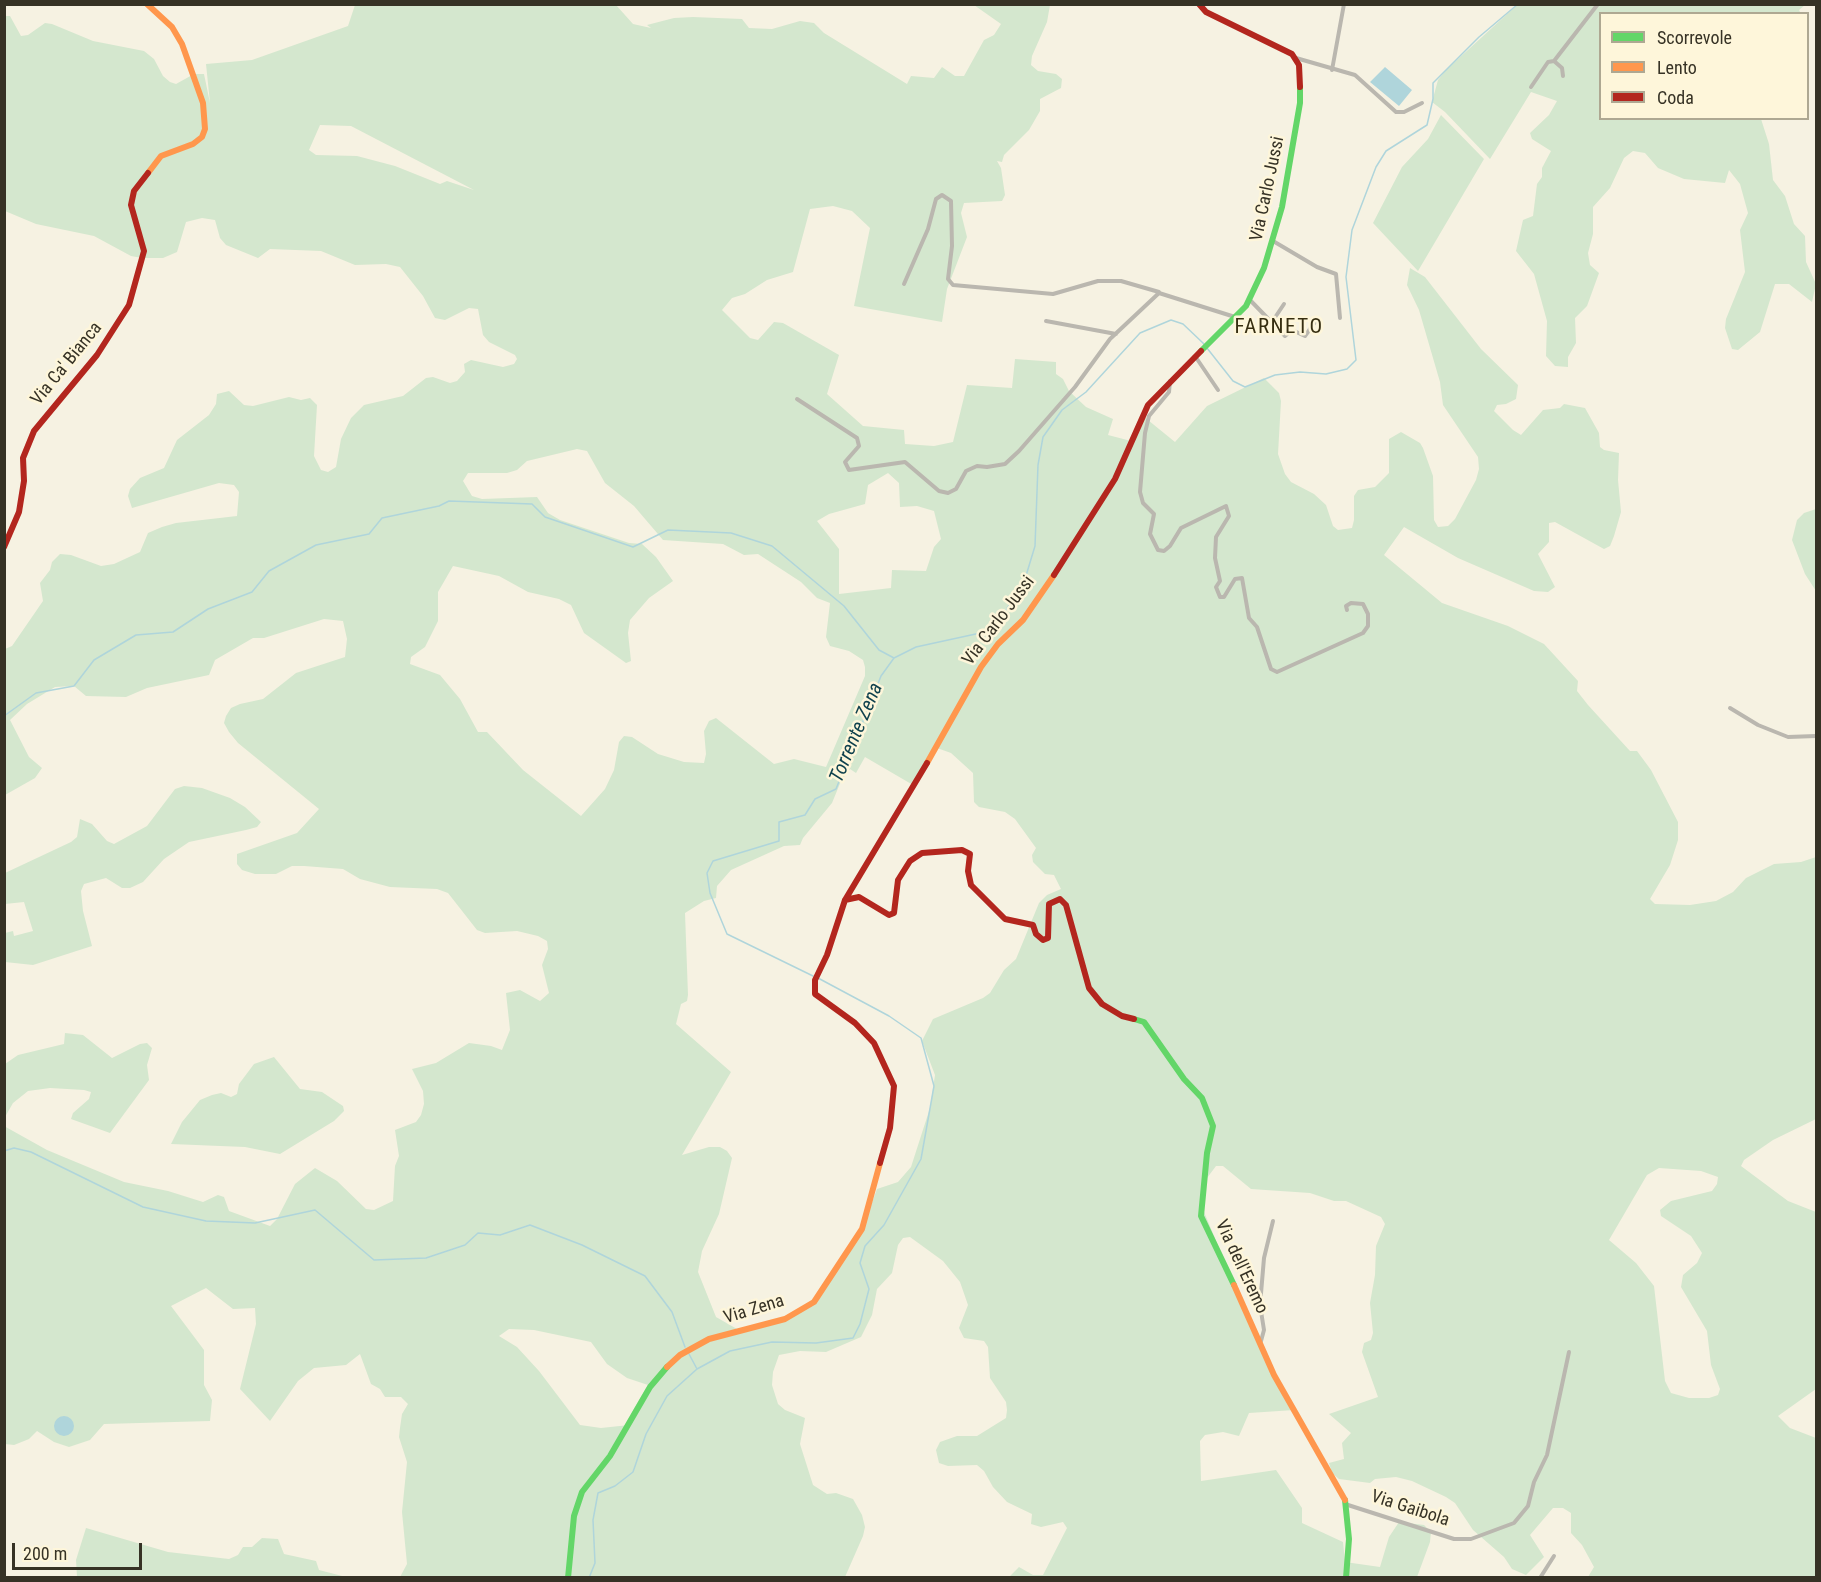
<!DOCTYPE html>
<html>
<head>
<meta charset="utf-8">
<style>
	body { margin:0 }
	#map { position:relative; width:1821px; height:1582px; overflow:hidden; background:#f6f2e2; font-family:"Roboto Condensed",sans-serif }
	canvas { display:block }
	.frame { position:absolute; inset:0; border:6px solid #363225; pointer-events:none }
	.legend { position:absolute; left:1599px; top:12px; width:210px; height:108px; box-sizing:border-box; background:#fef6da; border:2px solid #aea892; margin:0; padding:8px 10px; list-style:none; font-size:18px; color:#363225 }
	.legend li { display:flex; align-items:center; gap:12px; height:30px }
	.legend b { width:30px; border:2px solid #aea892 }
	.scale { position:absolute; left:12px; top:1543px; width:130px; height:27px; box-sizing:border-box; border:3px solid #363225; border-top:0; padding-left:8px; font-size:18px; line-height:21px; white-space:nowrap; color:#363225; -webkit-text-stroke:4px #fef6da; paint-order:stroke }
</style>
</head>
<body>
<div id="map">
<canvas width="1821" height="1582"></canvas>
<div class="frame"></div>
<ul class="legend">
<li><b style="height:8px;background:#63d668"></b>Scorrevole</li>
<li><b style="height:8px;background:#ff974d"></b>Lento</li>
<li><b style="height:8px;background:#b3261e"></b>Coda</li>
</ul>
<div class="scale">200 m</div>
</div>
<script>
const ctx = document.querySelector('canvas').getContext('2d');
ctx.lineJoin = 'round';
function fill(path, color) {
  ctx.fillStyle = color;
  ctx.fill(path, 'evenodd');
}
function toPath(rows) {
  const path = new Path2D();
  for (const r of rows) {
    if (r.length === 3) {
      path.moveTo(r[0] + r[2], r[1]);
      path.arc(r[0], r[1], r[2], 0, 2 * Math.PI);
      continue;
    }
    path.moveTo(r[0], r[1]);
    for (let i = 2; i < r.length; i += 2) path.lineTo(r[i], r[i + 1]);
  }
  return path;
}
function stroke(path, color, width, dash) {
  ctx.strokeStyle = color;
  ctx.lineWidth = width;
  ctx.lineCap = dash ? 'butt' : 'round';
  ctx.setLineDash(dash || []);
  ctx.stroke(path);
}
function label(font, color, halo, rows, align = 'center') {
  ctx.font = font + ' "Roboto Condensed",sans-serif';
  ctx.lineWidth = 5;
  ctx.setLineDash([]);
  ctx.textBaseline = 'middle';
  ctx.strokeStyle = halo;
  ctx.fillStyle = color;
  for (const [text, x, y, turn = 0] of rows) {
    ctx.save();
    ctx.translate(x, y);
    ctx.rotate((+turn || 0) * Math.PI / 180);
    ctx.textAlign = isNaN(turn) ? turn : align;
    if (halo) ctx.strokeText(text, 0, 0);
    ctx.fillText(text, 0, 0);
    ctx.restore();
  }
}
fill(toPath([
	[355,5,616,5,633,24,651,28,647,25,674,18,693,17,742,19,749,28,772,29,800,21,814,23,824,33,907,84,911,76,934,78,942,67,955,76,964,76,984,40,994,35,1001,24,974,5,1050,5,1047,22,1032,56,1031,65,1038,71,1056,74,1062,79,1061,88,1040,99,1040,111,1029,130,1004,155,1002,162,997,161,1001,168,1005,195,1002,201,964,203,961,213,967,237,947,289,942,322,854,306,870,228,852,211,833,206,810,209,793,272,767,280,745,294,732,298,722,310,750,338,758,340,774,322,783,323,839,355,827,394,863,426,904,430,905,444,934,446,953,442,967,385,1012,388,1015,359,1056,362,1056,374,1063,379,1069,391,1086,407,1113,419,1108,435,1131,441,1143,416,1175,442,1207,406,1264,378,1279,393,1281,401,1278,454,1285,474,1291,482,1314,494,1326,505,1333,526,1338,530,1352,528,1354,520,1354,496,1358,490,1375,487,1389,473,1389,439,1401,432,1420,443,1423,448,1433,476,1434,520,1438,527,1448,526,1455,519,1476,480,1479,469,1478,457,1443,405,1440,382,1419,310,1407,285,1410,268,1425,277,1481,349,1518,385,1516,399,1506,404,1497,405,1494,411,1513,430,1521,435,1543,410,1560,408,1564,404,1585,408,1599,433,1600,447,1604,450,1619,453,1618,480,1621,512,1614,536,1610,546,1604,549,1555,522,1549,523,1549,542,1538,554,1555,587,1548,592,1534,591,1458,558,1404,527,1384,555,1442,603,1508,626,1544,644,1578,681,1577,691,1588,705,1630,751,1637,751,1651,770,1678,822,1678,840,1670,865,1650,899,1655,904,1690,905,1716,901,1733,892,1746,878,1774,864,1801,862,1816,857,1816,1119,1773,1140,1744,1160,1741,1166,1788,1201,1816,1212,1816,1389,1778,1416,1790,1428,1816,1438,1816,1577,1588,1577,1594,1567,1582,1545,1571,1533,1571,1513,1563,1508,1553,1508,1530,1535,1544,1557,1526,1575,1512,1569,1504,1557,1473,1530,1455,1503,1446,1497,1412,1481,1396,1477,1375,1479,1370,1483,1339,1479,1332,1473,1329,1463,1344,1459,1342,1443,1351,1433,1329,1414,1378,1397,1362,1352,1364,1343,1371,1340,1373,1333,1370,1303,1375,1275,1376,1246,1385,1224,1381,1217,1346,1201,1334,1201,1310,1193,1251,1189,1223,1166,1216,1166,1207,1178,1202,1207,1249,1320,1294,1410,1249,1413,1239,1436,1223,1432,1205,1435,1200,1441,1201,1481,1276,1470,1302,1508,1302,1523,1343,1542,1345,1562,1380,1567,1389,1537,1399,1522,1424,1525,1431,1532,1430,1542,1417,1577,1009,1577,1019,1567,1033,1575,1043,1575,1067,1528,1063,1522,1041,1527,1031,1524,1032,1514,1007,1502,993,1487,984,1471,977,1465,948,1466,939,1463,936,1450,940,1442,957,1436,977,1436,1006,1418,1007,1410,1006,1402,990,1378,988,1347,984,1341,964,1338,959,1328,968,1305,960,1282,943,1261,910,1237,903,1238,898,1245,892,1273,877,1289,872,1315,861,1337,826,1352,800,1351,779,1355,773,1372,772,1385,778,1404,785,1410,805,1418,800,1444,813,1485,827,1494,836,1493,853,1499,862,1515,865,1527,863,1536,845,1577,400,1577,407,1564,402,1512,407,1462,399,1437,400,1428,402,1414,408,1404,401,1397,385,1397,380,1389,371,1384,360,1354,346,1365,314,1368,298,1381,270,1421,240,1389,256,1324,255,1308,233,1309,206,1288,171,1306,204,1350,204,1385,212,1400,210,1421,104,1424,90,1440,69,1447,54,1442,37,1431,29,1439,14,1445,5,1444,4,1126,47,1150,124,1182,168,1191,203,1202,218,1195,224,1197,229,1211,270,1226,277,1219,295,1184,315,1168,337,1181,366,1209,374,1210,393,1201,395,1166,399,1156,395,1130,416,1122,421,1115,424,1104,423,1091,412,1069,436,1063,469,1043,491,1046,502,1050,510,1030,506,993,520,990,540,1001,549,993,542,965,548,949,547,941,538,936,517,931,485,933,477,930,448,893,437,889,390,887,360,879,343,869,304,866,292,866,276,874,255,874,242,870,237,864,237,854,297,833,319,809,238,743,229,732,224,723,226,716,231,708,240,704,263,699,296,673,345,657,347,639,343,621,324,619,264,638,253,638,215,660,209,675,147,688,126,697,86,696,74,686,55,687,27,704,10,720,29,757,42,768,35,778,5,795,5,649,12,646,43,601,40,583,50,570,52,562,60,554,71,555,101,566,114,564,140,552,148,533,162,527,176,523,237,516,239,492,234,485,219,483,132,508,128,496,130,489,140,478,164,468,177,440,209,415,216,404,217,394,229,391,244,405,253,406,289,397,301,400,310,398,317,405,314,456,321,470,328,472,336,467,341,439,351,418,364,405,403,396,426,378,433,377,450,383,457,381,465,372,464,364,471,360,503,367,514,364,517,359,515,355,489,342,483,335,478,309,469,308,445,320,435,318,423,296,400,267,386,264,355,265,321,251,270,249,258,258,226,245,220,238,215,220,202,218,186,222,177,252,163,258,142,258,131,256,94,236,36,224,5,211,5,16,10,16,21,36,28,35,45,23,52,24,93,41,144,51,154,59,163,76,170,82,176,84,194,74,204,74,210,103,206,64,252,60,348,26],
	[320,125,351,126,474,190,447,181,440,184,395,166,357,156,316,155,309,150],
	[577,449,587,451,605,483,634,506,663,540,723,544,744,555,758,554,801,582,817,598,830,603,826,637,830,646,849,651,863,660,865,667,865,676,826,767,794,759,774,764,716,718,709,721,704,731,706,754,704,763,684,762,658,754,632,737,624,736,619,742,614,770,605,789,581,816,523,770,487,732,478,732,460,699,440,675,410,664,411,657,425,647,438,621,438,592,453,566,499,576,528,592,559,599,571,605,584,633,626,663,631,661,628,633,630,620,649,598,673,581,656,557,642,544,629,543,560,520,548,513,537,497,482,499,472,496,463,481,468,473,507,473,517,470,527,461],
	[888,473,899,483,900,507,917,506,934,511,941,539,934,547,926,571,892,570,891,588,839,594,839,549,817,521,829,514,865,504,868,485],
	[937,748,951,753,973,773,974,802,979,807,1005,812,1015,819,1036,848,1032,855,1033,862,1045,874,1054,875,1061,889,1047,895,1039,903,1016,959,1004,970,990,993,983,998,933,1019,922,1041,935,1075,930,1108,911,1167,898,1182,877,1189,865,1221,814,1303,780,1320,737,1329,716,1317,698,1272,702,1251,719,1214,732,1158,727,1151,720,1147,709,1147,682,1155,731,1072,676,1024,681,1004,687,1001,688,995,685,913,704,901,716,898,717,886,731,870,784,846,800,845,803,838,832,803,841,781,850,769,856,773,865,757,913,785],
	[1659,1168,1701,1171,1718,1177,1717,1184,1712,1191,1671,1201,1660,1210,1661,1216,1691,1236,1702,1253,1697,1263,1683,1275,1681,1287,1707,1331,1711,1365,1720,1389,1718,1395,1709,1398,1689,1398,1671,1393,1665,1381,1654,1286,1636,1263,1609,1240,1647,1175],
	[509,1329,534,1330,591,1342,607,1364,627,1378,648,1385,631,1414,629,1425,601,1428,580,1425,539,1371,517,1347,499,1336],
	[1517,5,1805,5,1799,10,1801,14,1600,14,1600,118,1761,119,1769,144,1773,180,1785,196,1794,224,1805,236,1806,262,1816,284,1812,302,1789,284,1775,284,1760,332,1738,350,1732,349,1725,328,1726,319,1745,272,1740,230,1748,213,1740,184,1729,170,1725,183,1684,179,1658,168,1645,153,1633,151,1624,158,1610,188,1593,207,1593,234,1588,253,1590,265,1599,273,1587,306,1575,318,1576,343,1568,357,1568,367,1555,366,1546,356,1547,321,1534,274,1516,251,1523,220,1533,216,1537,184,1542,177,1542,168,1551,151,1532,139,1530,133,1549,115,1557,101,1531,92,1490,159,1445,112,1432,102,1438,80,1446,70],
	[1441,115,1484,159,1418,271,1373,223,1402,167,1428,139],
	[1816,509,1816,591,1805,574,1792,540,1797,520,1804,513],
	[184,786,202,788,230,798,245,807,261,822,257,827,246,830,189,842,164,859,143,882,130,888,122,888,106,878,84,884,81,891,83,911,92,946,33,965,5,962,5,933,13,931,14,936,33,931,24,902,5,904,5,873,71,842,77,837,80,819,92,824,107,841,114,844,147,826,175,789],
	[65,1033,83,1035,112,1058,140,1044,147,1043,152,1048,147,1065,149,1080,110,1133,71,1119,73,1113,89,1099,91,1092,84,1090,50,1088,28,1091,13,1103,5,1117,5,1064,18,1055,64,1044],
	[274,1057,300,1089,322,1092,343,1106,344,1111,334,1121,280,1154,245,1147,171,1144,182,1122,200,1100,212,1095,221,1093,231,1097,237,1094,239,1084,254,1064],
	[86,1528,168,1552,229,1559,238,1555,243,1547,252,1547,262,1538,278,1539,284,1554,316,1561,319,1570,346,1577,77,1577,76,1560]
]), '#d4e7ce');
fill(toPath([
	[1385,67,1412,90,1399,106,1370,82],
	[64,1426,10]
]), '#afd5db');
stroke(toPath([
	[4,716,36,693,74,686,94,660,136,635,173,632,208,609,252,592,269,571,316,545,369,534,382,518,439,506,449,501,532,504,545,517,633,547,668,530,731,533,772,546,844,606,879,650,894,658],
	[813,976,727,934,710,893,707,873,713,861,779,841,779,822,805,815,815,799,836,789,881,676,894,658,916,647,994,630,1025,579,1035,546,1038,465,1043,437,1062,410,1086,392,1140,333,1171,320,1183,324,1203,343,1233,381,1245,387,1275,375,1300,372,1326,374,1347,369,1356,360,1346,277,1352,230,1376,167,1386,151,1427,125,1433,99,1433,83,1479,37,1518,4],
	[4,1151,14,1148,31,1152,143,1207,206,1221,255,1223,315,1210,374,1260,426,1258,465,1245,478,1233,500,1235,530,1225,582,1245,645,1276,672,1312,685,1347],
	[689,1354,697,1369],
	[589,1578,595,1563,593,1520,598,1493,615,1486,633,1472,646,1434,667,1396,697,1369,730,1351,772,1342,816,1343,853,1338,860,1324,869,1289,860,1263,865,1246,884,1225,921,1159,934,1086,921,1038,889,1016,818,978]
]), '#afd5db', 1.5);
stroke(toPath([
	[1296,58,1355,75,1396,112,1404,112,1422,103],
	[1554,61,1562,68,1563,76],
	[1332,70,1344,4],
	[1531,87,1548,62,1554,61,1598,4],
	[1273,241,1317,267,1336,274,1340,318],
	[904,284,928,229,936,199,942,195,951,201,952,246,948,279,953,285,1053,294,1098,281,1121,281,1159,292],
	[1249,299,1285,336,1292,330,1305,336,1315,322],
	[1046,321,1116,334],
	[1272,322,1284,304],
	[1197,359,1218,390],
	[1170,381,1169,392,1149,416,1145,433,1140,492,1143,503,1154,514,1150,534,1158,550,1164,551,1170,546,1181,528,1226,506,1229,516,1216,537,1215,558,1220,581,1216,587,1220,597,1224,597,1235,579,1242,578,1249,618,1257,627,1271,669,1277,672,1363,633,1368,626,1368,614,1363,604,1351,603,1346,606,1347,610],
	[797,399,857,438,859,446,845,462,849,470,905,462,939,491,948,493,956,489,966,471,977,466,987,467,1005,464,1019,451,1075,387,1110,339,1159,293,1235,317],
	[1730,708,1758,725,1788,737,1816,736],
	[1261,1341,1264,1330,1260,1305,1264,1258,1273,1221],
	[1348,1505,1454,1539,1471,1539,1514,1523,1528,1506,1534,1482,1547,1455,1569,1352],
	[1540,1578,1554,1556]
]), '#bab7af', 4);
stroke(toPath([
	[1201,351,1246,306,1264,268,1282,207,1300,103,1300,87],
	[1134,1019,1144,1022,1184,1079,1202,1098,1213,1126,1207,1153,1201,1216,1234,1285],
	[1345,1500,1349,1539,1346,1578],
	[568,1578,574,1516,582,1492,610,1456,650,1387,667,1367]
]), '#63d668', 6);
stroke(toPath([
	[147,4,172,27,182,44,203,103,205,129,202,137,193,144,161,156,148,173],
	[927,763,981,667,998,644,1023,620,1054,575],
	[1234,1285,1274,1375,1345,1500],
	[667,1367,680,1355,709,1339,785,1319,814,1302,862,1229,880,1163]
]), '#ff974d', 6);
stroke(toPath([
	[1199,4,1206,12,1292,54,1299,65,1300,87],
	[4,547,19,512,24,481,23,458,34,431,97,355,129,305,144,251,131,205,134,191,148,173],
	[1054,575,1115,479,1148,405,1201,351],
	[845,900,859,897,889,915,894,913,898,880,910,861,922,853,962,850,970,854,968,871,971,885,1005,919,1033,925,1036,934,1043,940,1048,938,1049,904,1060,899,1066,905,1089,988,1102,1004,1122,1016,1134,1019],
	[880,1163,890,1128,894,1086,874,1043,855,1023,815,994,815,980,827,955,845,900,927,763]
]), '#b3261e', 6);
label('18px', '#363225', '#fef6da', [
	["Via Carlo Jussi",1268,189,-78],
	["Via Ca' Bianca",67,364,-51],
	["Via Carlo Jussi",999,621,-53],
	["Via dell'Eremo",1241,1267,65],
	["Via Zena",754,1310,-17],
	["Via Gaibola",1410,1509,18]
]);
label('italic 20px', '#10424e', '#fef6da', [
	["Torrente Zena",857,733,-67]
]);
ctx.letterSpacing = '1.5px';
label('21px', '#362e11', '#fef6da', [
	["FARNETO",1279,328]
]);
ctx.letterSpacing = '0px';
</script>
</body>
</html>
